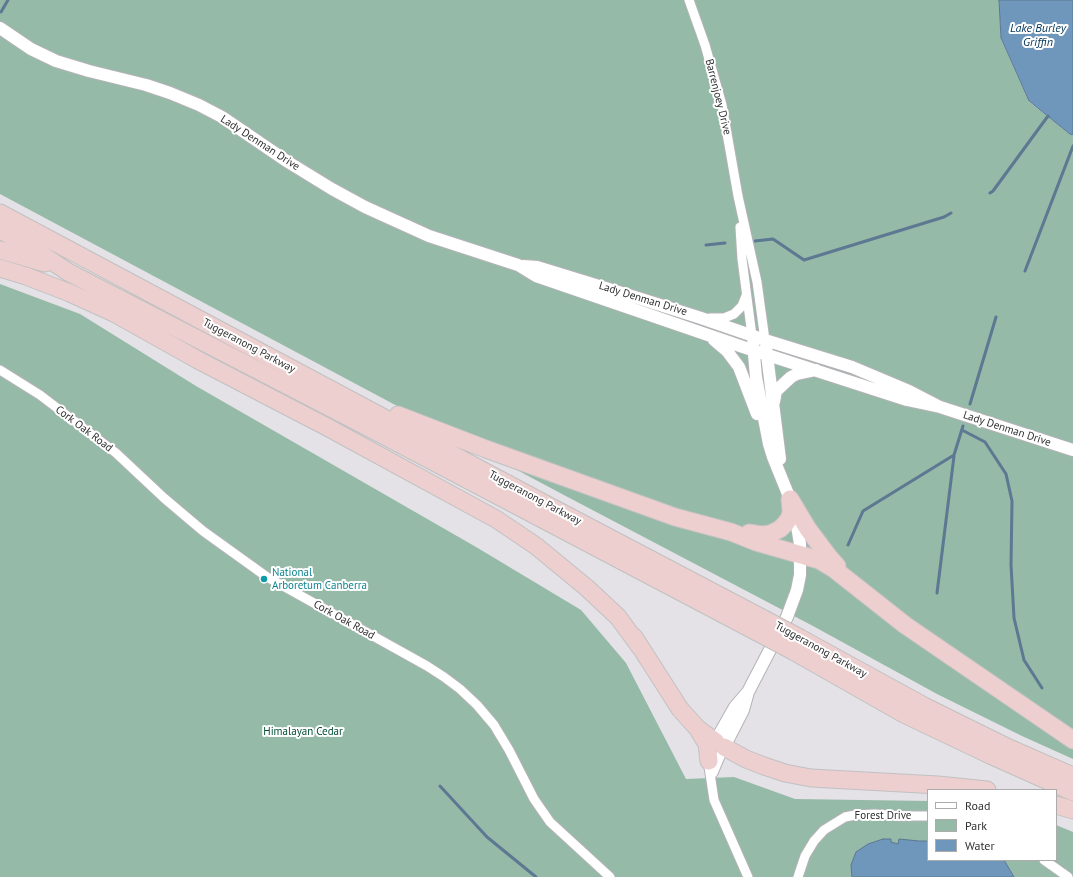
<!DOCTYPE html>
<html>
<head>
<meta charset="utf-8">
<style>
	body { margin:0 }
	#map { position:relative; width:1073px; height:877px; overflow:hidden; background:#e4e1e7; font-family:"PT Sans",sans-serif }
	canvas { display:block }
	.legend { position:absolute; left:927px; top:789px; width:130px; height:72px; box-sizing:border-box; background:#fff; border:1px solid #adacad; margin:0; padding:5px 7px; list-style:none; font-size:12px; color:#313032 }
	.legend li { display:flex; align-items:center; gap:8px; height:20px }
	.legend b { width:20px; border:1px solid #adacad }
</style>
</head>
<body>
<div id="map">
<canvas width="1073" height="877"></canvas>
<ul class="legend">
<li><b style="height:5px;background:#fff"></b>Road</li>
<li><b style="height:11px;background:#95baa7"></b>Park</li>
<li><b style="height:11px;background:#6e97bb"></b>Water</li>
</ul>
</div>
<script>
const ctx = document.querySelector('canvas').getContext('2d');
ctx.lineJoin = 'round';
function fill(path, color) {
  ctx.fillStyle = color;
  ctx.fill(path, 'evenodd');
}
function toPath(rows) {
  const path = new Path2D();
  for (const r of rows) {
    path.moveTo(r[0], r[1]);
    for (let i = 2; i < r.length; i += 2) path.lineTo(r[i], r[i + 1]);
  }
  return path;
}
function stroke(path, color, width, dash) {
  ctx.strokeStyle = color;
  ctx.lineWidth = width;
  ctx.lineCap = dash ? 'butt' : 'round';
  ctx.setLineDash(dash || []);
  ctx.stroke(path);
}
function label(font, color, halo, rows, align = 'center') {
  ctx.font = font + ' "PT Sans",sans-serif';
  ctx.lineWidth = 4;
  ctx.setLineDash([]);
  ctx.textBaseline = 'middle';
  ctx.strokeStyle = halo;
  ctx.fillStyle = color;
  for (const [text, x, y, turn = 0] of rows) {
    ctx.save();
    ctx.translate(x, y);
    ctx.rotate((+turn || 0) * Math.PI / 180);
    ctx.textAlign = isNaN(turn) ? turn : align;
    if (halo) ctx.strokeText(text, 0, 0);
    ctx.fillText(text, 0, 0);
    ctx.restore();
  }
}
fill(toPath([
	[0,0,999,0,1001,39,1029,102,1073,136,1073,759,1022,736,937,694,813,626,562,494,0,194],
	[0,284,80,314,196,386,476,547,581,610,626,663,686,779,734,777,795,799,928,801,928,860,1056,860,1056,825,1073,832,1073,877,0,877]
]), '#95baa7');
const water = toPath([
	[999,0,1073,0,1073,135,1070,134,1029,101,1001,38,999,0],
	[883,839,891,839,891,842,898,844,899,839,919,841,928,841,928,860,1004,860,1014,877,852,877,851,865,856,852,868,844,883,839]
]);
fill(water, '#6e97bb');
stroke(water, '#5c7892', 1);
stroke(toPath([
	[1,12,8,0],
	[990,193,993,191,1048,116],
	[755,241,773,239,804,260,944,217,951,213],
	[706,245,725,243],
	[1025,271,1073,146],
	[970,404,996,317],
	[962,430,985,442,1006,474,1012,501,1011,565,1014,618,1024,660,1042,688],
	[848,545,863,511,954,455,963,426],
	[937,593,954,456],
	[440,786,487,837,536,877]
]), '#5c7892', 3);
const minor = toPath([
	[689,0,705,45,722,105,738,196,757,282,765,340],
	[740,227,742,259,752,336],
	[710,318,724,318,734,314,742,306,746,296],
	[0,370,40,395,116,453,164,498,203,531,267,577,427,666,444,677,460,689,477,705,494,725,509,750,534,799,550,822,610,877],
	[710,758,709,767,714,800,748,877],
	[713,773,724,747],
	[1044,860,1068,877],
	[798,877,805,856,814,841,824,830,845,817,855,815,875,814,898,816,928,816]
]);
const tertiary = toPath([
	[0,28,31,49,56,61,89,71,146,85,170,93,199,105,222,117,288,162,332,189,365,207,429,236,518,265,536,276,743,347,907,400,940,407],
	[523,266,537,267,638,298,701,318,765,340,852,367,909,391,940,407,1073,450],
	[714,340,727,351,739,367,757,414],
	[766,347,780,459],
	[774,402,776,391,791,377,797,374,816,370],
	[748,692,735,707,718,737,716,742,724,747,743,710,748,692,787,617,797,590,800,575,800,544,796,520,790,499,773,457,769,444,756,377,753,343]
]);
const motorway = toPath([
	[0,213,549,506,764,619],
	[0,230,23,242,68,272,356,421,757,632],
	[0,250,45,263],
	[0,268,26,276,70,293,114,313,198,360,327,427,496,519,536,546,587,588,618,617,640,647],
	[398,415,486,449,675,517,731,532,756,542,819,560,834,569,905,625,1073,740],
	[790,499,808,529,829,557,837,566],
	[749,533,762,535,770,534,780,529,786,523,790,517,791,511,790,499],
	[634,637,680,709,698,729,716,742],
	[800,638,924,706,1009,748,1073,776],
	[793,651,904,714,990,755,1073,792],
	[699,731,707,744,709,761],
	[724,747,746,759,764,766,785,773,811,778,938,785,987,790],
	[1056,805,1073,810]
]);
stroke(minor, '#b5b3b8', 11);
stroke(tertiary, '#b5b3b8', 14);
stroke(motorway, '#c1c1c2', 19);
stroke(minor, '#fff', 9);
stroke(tertiary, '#fff', 12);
stroke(motorway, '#eccfce', 17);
const motorwayBridge = toPath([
	[764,619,800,638],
	[757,632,793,651]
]);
stroke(motorwayBridge, '#c1c1c2', 19, []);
stroke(motorwayBridge, '#eccfce', 17);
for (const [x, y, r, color] of [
	[264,579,4,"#0f9aa8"]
]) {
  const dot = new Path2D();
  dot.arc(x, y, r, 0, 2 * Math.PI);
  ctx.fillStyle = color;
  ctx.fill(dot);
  stroke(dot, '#fff', 1.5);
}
label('11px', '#313032', '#fff', [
	["Barrenjoey Drive",718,97,76],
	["Lady Denman Drive",260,143,33],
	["Lady Denman Drive",643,299,17],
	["Tuggeranong Parkway",249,346,28],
	["Cork Oak Road",84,429,37],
	["Lady Denman Drive",1007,429,18],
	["Tuggeranong Parkway",535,498,28],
	["Cork Oak Road",344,620,29],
	["Tuggeranong Parkway",821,650,29],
	["Forest Drive",883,816]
]);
label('11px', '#0d838f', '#fff', [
	["National",272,573],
	["Arboretum Canberra",272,586]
], 'left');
label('11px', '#014c33', '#fff', [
	["Himalayan Cedar",303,732]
]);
label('italic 12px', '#013558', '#fff', [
	["Lake Burley",1038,29],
	["Griffin",1038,43]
]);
</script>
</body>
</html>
